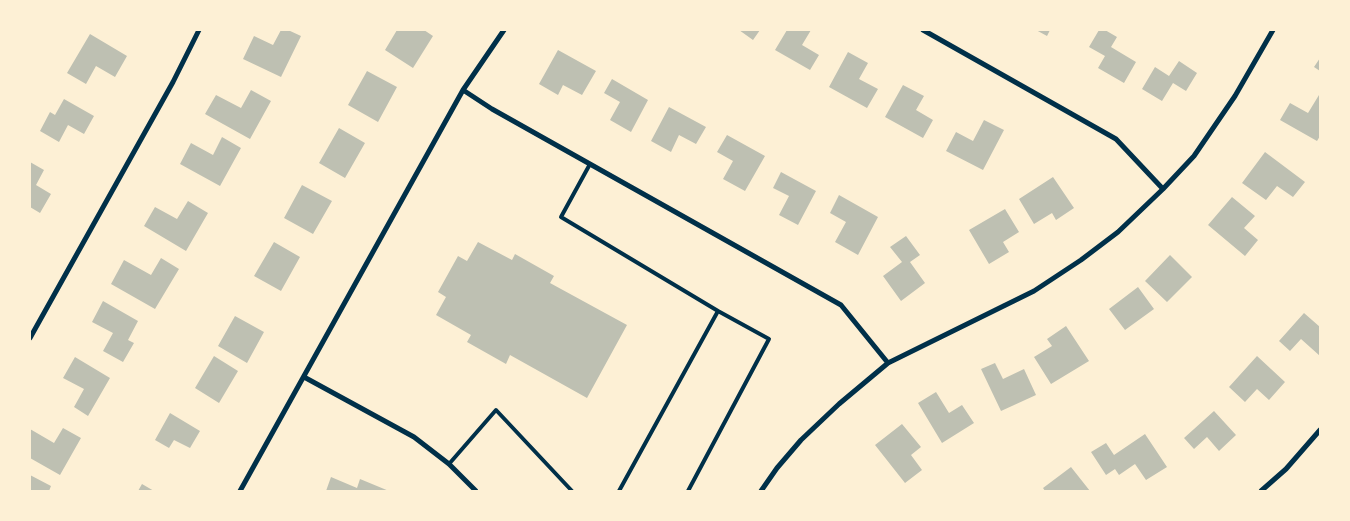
<!DOCTYPE html>
<html>
<head>
<meta charset="utf-8">
<style>
	body { margin:0 }
	#map { position:relative; width:1350px; height:521px; overflow:hidden; background:#fdf0d5; font-family:Poppins,sans-serif }
	canvas { display:block }
	.frame { position:absolute; inset:0; border:31px solid #fdf0d5; pointer-events:none }
</style>
</head>
<body>
<div id="map">
<canvas width="1350" height="521"></canvas>
<div class="frame"></div>
</div>
<script>
const ctx = document.querySelector('canvas').getContext('2d');
ctx.lineJoin = 'round';
function fill(path, color) {
  ctx.fillStyle = color;
  ctx.fill(path, 'evenodd');
}
function toPath(rows) {
  const path = new Path2D();
  for (const r of rows) {
    path.moveTo(r[0], r[1]);
    for (let i = 2; i < r.length; i += 2) path.lineTo(r[i], r[i + 1]);
  }
  return path;
}
function stroke(path, color, width, dash) {
  ctx.strokeStyle = color;
  ctx.lineWidth = width;
  ctx.lineCap = dash ? 'butt' : 'round';
  ctx.setLineDash(dash || []);
  ctx.stroke(path);
}
fill(toPath([
	[281,30,288,30,301,36,281,77,243,59,254,36,273,45],
	[397,30,424,30,433,36,413,68,385,50],
	[739,30,760,30,753,40],
	[787,30,811,30,802,45,819,55,810,70,775,50],
	[1036,30,1050,30,1047,36],
	[1099,30,1105,30,1117,37,1111,47,1136,62,1124,83,1098,68,1105,56,1089,47],
	[90,34,127,56,115,77,96,66,86,84,67,73],
	[558,50,596,71,582,95,563,85,558,95,539,84],
	[848,52,868,63,859,79,878,89,867,108,829,87],
	[1320,58,1320,71,1314,67],
	[1179,61,1197,73,1186,91,1173,83,1162,101,1142,89,1155,67,1169,76],
	[367,71,397,87,378,122,348,105],
	[612,79,648,100,631,132,610,120,620,102,604,93],
	[903,85,924,96,916,110,933,120,923,138,885,117],
	[251,90,271,101,250,139,205,114,216,95,241,108],
	[1319,95,1320,96,1320,136,1317,141,1280,120,1290,103,1308,113],
	[64,99,94,116,84,134,68,125,59,142,40,131,50,112,55,115],
	[669,107,706,127,696,144,679,135,671,152,651,141],
	[984,120,1004,130,983,170,946,151,956,132,973,141],
	[339,128,365,143,345,178,319,163],
	[727,135,765,156,745,191,723,179,733,161,717,152],
	[222,137,241,148,220,186,180,164,191,143,213,155],
	[1265,152,1305,182,1293,197,1277,186,1266,200,1242,183],
	[30,162,44,170,36,185,51,194,40,213,30,207],
	[781,172,816,191,798,225,779,215,789,196,773,188],
	[1053,177,1074,208,1056,220,1052,213,1034,224,1019,199],
	[302,185,332,201,313,234,284,218],
	[839,195,878,217,858,255,835,242,846,222,830,213],
	[1232,197,1255,216,1244,228,1258,240,1245,256,1208,225],
	[188,201,208,213,186,251,144,226,155,207,177,219],
	[1005,209,1019,232,1003,242,1009,252,989,264,969,230],
	[906,236,920,255,910,262,925,283,901,301,883,276,902,262,890,247],
	[274,242,300,257,281,291,254,276],
	[478,242,512,260,515,254,554,276,550,283,627,325,587,398,510,355,506,364,467,342,471,335,436,315,446,297,438,292,458,256,467,261],
	[1170,255,1192,277,1167,302,1145,281],
	[161,258,179,269,155,309,111,284,124,260,151,275],
	[1138,287,1154,309,1125,330,1109,309],
	[103,301,138,321,128,340,134,343,123,362,103,351,113,333,92,322],
	[1304,313,1320,327,1320,356,1301,339,1290,351,1279,341],
	[235,316,264,332,247,363,218,346],
	[1066,326,1089,361,1051,384,1034,357,1052,346,1047,339],
	[214,356,238,371,219,403,195,388],
	[1257,356,1285,382,1269,400,1257,389,1245,402,1229,387],
	[75,357,110,378,88,416,74,407,84,389,63,378],
	[995,363,1003,379,1024,369,1036,395,1001,411,981,369],
	[936,392,949,413,962,405,974,423,942,443,918,403],
	[1214,411,1236,435,1219,451,1207,437,1194,449,1184,438],
	[170,413,200,431,190,448,174,440,169,448,155,440],
	[902,424,921,447,911,455,922,470,905,483,875,445],
	[63,428,81,438,60,475,30,458,30,429,54,443],
	[1145,434,1167,467,1146,480,1135,464,1119,475,1115,469,1106,475,1091,452,1106,443,1114,455],
	[1071,467,1090,491,1045,491,1043,488],
	[30,475,51,486,49,491,30,491],
	[331,477,357,488,360,479,389,491,326,491],
	[142,484,154,491,138,491]
]), '#bec0b2');
stroke(toPath([
	[590,164,561,217,718,311,769,339,688,491],
	[449,464,496,410,572,491],
	[619,491,718,311]
]), '#003049', 4);
stroke(toPath([
	[923,30,1116,139,1163,189],
	[463,90,492,109,841,305,888,363],
	[30,338,173,82,199,30],
	[304,377,414,437,449,464,476,491],
	[240,491,463,90,504,30],
	[761,491,777,468,801,440,839,404,888,363,1034,291,1081,260,1118,232,1163,189,1194,156,1235,96,1273,30],
	[1261,491,1286,469,1320,430]
]), '#003049', 5);
</script>
</body>
</html>
